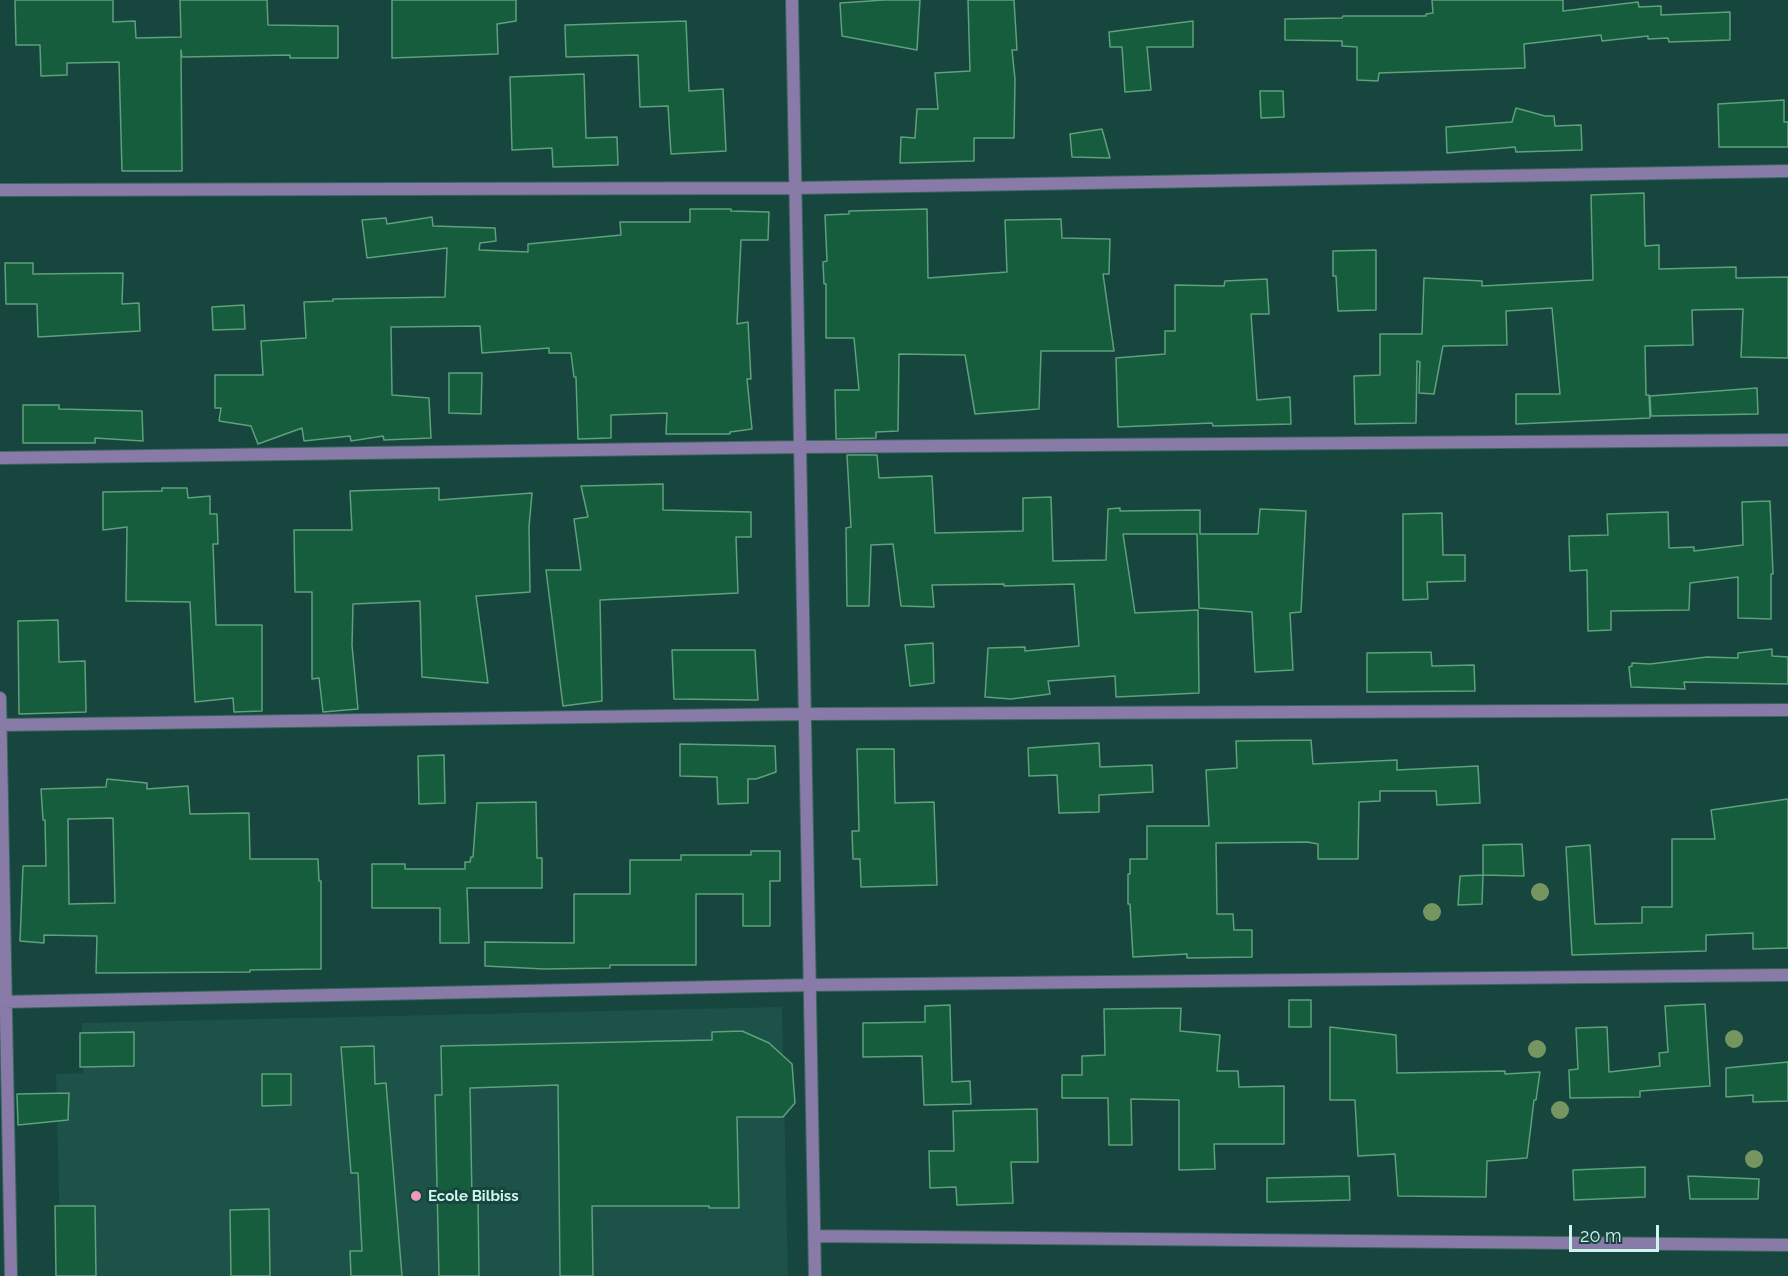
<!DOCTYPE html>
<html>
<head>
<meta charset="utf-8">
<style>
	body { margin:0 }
	#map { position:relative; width:1788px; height:1276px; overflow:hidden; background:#17463e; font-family:Raleway,sans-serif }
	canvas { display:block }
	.scale { position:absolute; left:1569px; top:1225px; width:90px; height:27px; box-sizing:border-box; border:3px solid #cef6ed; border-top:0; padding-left:8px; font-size:18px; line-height:21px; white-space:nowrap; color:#cef6ed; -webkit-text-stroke:4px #17463e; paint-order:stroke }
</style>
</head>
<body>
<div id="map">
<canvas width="1788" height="1276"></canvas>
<div class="scale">20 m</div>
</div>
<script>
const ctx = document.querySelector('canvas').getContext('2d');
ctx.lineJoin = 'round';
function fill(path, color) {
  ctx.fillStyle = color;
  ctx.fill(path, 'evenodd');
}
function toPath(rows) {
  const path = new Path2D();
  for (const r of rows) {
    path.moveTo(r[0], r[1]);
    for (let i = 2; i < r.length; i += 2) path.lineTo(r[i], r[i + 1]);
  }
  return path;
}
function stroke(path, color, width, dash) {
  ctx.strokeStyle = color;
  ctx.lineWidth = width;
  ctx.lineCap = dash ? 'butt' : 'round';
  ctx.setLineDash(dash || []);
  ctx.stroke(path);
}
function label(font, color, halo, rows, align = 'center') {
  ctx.font = font + ' Raleway,sans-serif';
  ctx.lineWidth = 6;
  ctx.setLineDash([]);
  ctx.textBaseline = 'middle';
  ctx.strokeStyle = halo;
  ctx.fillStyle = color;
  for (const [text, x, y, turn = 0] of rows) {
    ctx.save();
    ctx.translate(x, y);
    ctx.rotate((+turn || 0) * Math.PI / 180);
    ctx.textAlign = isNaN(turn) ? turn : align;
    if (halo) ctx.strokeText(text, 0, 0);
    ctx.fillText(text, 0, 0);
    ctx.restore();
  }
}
fill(toPath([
	[782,1007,788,1276,61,1276,56,1074,83,1073,82,1023]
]), '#1c5248');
const building = toPath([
	[15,0,113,0,113,22,135,21,136,38,181,37,180,0,267,0,268,25,338,26,338,58,290,58,290,55,182,57,181,50,182,171,122,171,119,62,67,63,67,75,41,76,40,45,16,45,15,0],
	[392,0,516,0,516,21,497,24,498,54,392,58,392,0],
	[884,0,920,0,917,50,842,36,840,3,884,0],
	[968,0,1014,0,1017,50,1012,50,1015,79,1014,138,974,138,974,161,900,163,901,137,915,138,917,109,938,109,935,73,970,71,968,0],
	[1432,0,1563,0,1563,11,1638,2,1639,7,1661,6,1661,15,1730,12,1730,40,1669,42,1668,38,1648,39,1648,36,1602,41,1601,35,1524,44,1525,68,1379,73,1378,81,1357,80,1357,47,1342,46,1342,41,1285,40,1285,19,1342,18,1343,16,1426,16,1426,14,1433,13,1432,0],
	[686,21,689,91,723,89,726,151,671,154,668,106,640,107,638,55,566,57,565,25,686,21],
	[1193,21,1193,47,1147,47,1151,90,1125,92,1122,47,1110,47,1109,32,1193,21],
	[584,74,586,138,617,137,618,165,553,167,552,148,512,150,510,77,584,74],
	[1260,91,1283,91,1284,117,1261,118,1260,91],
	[1784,100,1784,122,1788,122,1788,147,1719,147,1718,104,1784,100],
	[1516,108,1545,116,1554,116,1555,126,1581,125,1582,150,1516,152,1515,147,1447,153,1446,127,1512,122,1516,108],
	[1102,129,1110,158,1072,157,1070,134,1102,129],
	[1644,193,1645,246,1659,245,1659,269,1736,267,1736,278,1788,277,1788,358,1741,357,1743,309,1692,310,1693,345,1645,346,1646,395,1649,395,1650,418,1516,424,1516,394,1560,394,1552,308,1506,311,1507,345,1443,346,1434,394,1419,393,1420,362,1417,361,1416,423,1355,424,1354,376,1380,375,1380,334,1422,334,1424,278,1482,281,1482,286,1593,280,1591,195,1644,193],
	[690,209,731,209,731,211,769,212,768,240,741,240,737,324,748,322,751,379,747,379,752,429,730,432,730,434,666,434,667,413,611,415,611,438,578,439,576,377,574,377,571,353,549,353,549,348,482,353,480,326,391,327,392,395,429,398,431,438,384,440,383,436,351,441,350,436,304,441,302,428,258,444,251,426,219,421,221,408,215,408,215,375,263,375,261,341,306,338,304,302,333,301,333,299,445,297,447,248,367,258,362,220,386,218,387,224,432,217,433,226,495,228,496,241,480,243,479,250,528,252,528,244,621,235,620,222,690,222,690,209],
	[927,209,928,278,1007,272,1005,220,1061,219,1062,238,1110,239,1109,274,1103,274,1114,351,1041,351,1039,409,975,414,965,355,899,354,898,431,876,432,876,438,836,439,835,390,859,390,854,338,826,338,826,284,824,284,823,262,827,261,825,215,849,214,849,211,927,209],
	[1376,250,1376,310,1338,311,1336,276,1333,276,1333,251,1376,250],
	[5,263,33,263,33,274,123,273,122,304,139,303,140,331,38,337,37,304,6,304,5,263],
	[1267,279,1269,314,1251,314,1257,400,1290,397,1291,424,1213,426,1212,423,1118,427,1116,358,1165,354,1165,331,1175,331,1175,285,1224,286,1225,281,1267,279],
	[244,305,245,329,213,330,212,307,244,305],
	[449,373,482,373,481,414,449,413,449,373],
	[1757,388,1758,414,1651,416,1650,396,1757,388],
	[23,405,59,405,59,409,142,411,143,441,95,438,95,443,23,443,23,405],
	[847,455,877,455,879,478,932,476,935,533,1023,531,1023,498,1051,497,1053,561,1106,560,1108,509,1120,508,1120,511,1200,510,1200,534,1258,534,1260,509,1306,511,1301,612,1290,613,1293,670,1255,672,1252,612,1199,608,1197,534,1123,534,1135,613,1198,610,1199,693,1116,697,1115,676,1048,681,1050,694,1011,699,985,697,988,648,1025,647,1025,651,1079,646,1074,584,1004,586,1004,584,932,585,934,607,901,606,893,544,871,545,869,606,847,606,846,528,851,527,847,455],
	[663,484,663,510,751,512,751,537,736,537,738,593,600,600,602,701,563,706,546,570,581,570,574,519,588,517,581,486,663,484],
	[162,488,187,488,188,498,210,496,210,514,217,514,218,544,213,544,216,625,262,625,262,711,234,712,233,698,195,702,190,602,126,601,127,527,103,530,103,492,162,491,162,488],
	[439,488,439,500,532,493,529,527,530,592,476,596,488,683,422,677,420,601,353,604,352,645,358,709,323,712,319,678,312,679,312,592,295,592,294,530,352,530,350,491,439,488],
	[1770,501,1773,574,1771,574,1771,619,1738,618,1738,577,1690,583,1689,610,1611,611,1611,630,1588,631,1587,570,1570,571,1569,536,1608,535,1607,514,1668,512,1669,548,1694,547,1694,551,1743,545,1742,502,1770,501],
	[1442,513,1443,555,1465,555,1465,581,1427,582,1428,599,1403,600,1403,514,1442,513],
	[58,620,59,662,85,661,86,712,19,714,18,621,58,620],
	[933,643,934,683,910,686,905,645,933,643],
	[1772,649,1772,656,1788,657,1788,684,1684,682,1685,689,1631,687,1629,667,1632,666,1632,663,1650,664,1707,657,1738,658,1738,653,1772,649],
	[672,650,755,650,758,700,674,699,672,650],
	[1431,652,1432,666,1474,665,1475,691,1367,692,1367,653,1431,652],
	[1311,740,1313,764,1397,760,1397,770,1478,766,1480,803,1437,805,1436,791,1380,791,1380,801,1359,802,1358,859,1318,859,1318,844,1307,842,1216,843,1217,914,1233,914,1234,930,1252,930,1252,957,1187,958,1187,954,1133,957,1130,904,1128,904,1128,874,1130,874,1130,859,1147,859,1147,826,1209,826,1206,770,1237,768,1236,741,1311,740],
	[1099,743,1100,767,1152,765,1153,792,1099,795,1099,812,1059,813,1057,775,1029,776,1028,748,1099,743],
	[680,744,775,746,776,772,756,779,748,779,748,803,718,804,717,777,680,776,680,744],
	[857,749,894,749,895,803,934,802,937,885,861,887,860,859,853,859,852,831,859,831,857,749],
	[444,755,445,803,419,804,418,756,444,755],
	[107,779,147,783,147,789,188,786,190,814,249,813,250,859,318,859,319,881,321,881,321,969,250,970,250,972,96,973,97,936,44,935,44,943,20,941,23,866,46,866,45,820,43,820,41,789,106,787,107,779],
	[113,818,115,903,69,904,68,819,113,818],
	[1788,799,1788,948,1753,949,1753,933,1706,935,1706,951,1572,955,1566,847,1590,845,1595,924,1642,923,1642,907,1672,907,1672,839,1715,839,1711,810,1788,799],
	[536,802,537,858,542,858,542,888,467,888,469,943,440,943,440,908,372,908,372,864,405,864,405,869,465,869,465,862,470,862,471,857,473,857,477,803,536,802],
	[1522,844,1524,876,1483,875,1483,845,1522,844],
	[751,851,780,851,780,881,770,881,770,926,743,926,743,894,696,894,696,965,610,965,610,968,544,969,485,966,485,942,574,943,574,894,630,894,630,860,681,860,681,855,751,855,751,851],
	[1483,875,1482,904,1458,905,1460,876,1483,875],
	[1289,1000,1311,1000,1311,1027,1289,1027,1289,1000],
	[1705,1004,1710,1086,1640,1091,1640,1097,1570,1098,1569,1070,1578,1069,1576,1028,1607,1027,1609,1072,1660,1066,1659,1053,1668,1052,1665,1006,1705,1004],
	[950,1005,952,1082,970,1081,971,1104,924,1105,922,1056,863,1057,863,1023,925,1022,925,1006,950,1005],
	[1181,1008,1180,1031,1220,1035,1217,1071,1238,1071,1239,1087,1284,1086,1284,1144,1214,1144,1215,1169,1179,1170,1179,1100,1131,1099,1132,1145,1109,1145,1108,1098,1062,1098,1062,1075,1082,1075,1082,1056,1105,1055,1104,1009,1181,1008],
	[1330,1027,1396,1035,1397,1073,1505,1071,1505,1074,1540,1072,1536,1100,1534,1100,1527,1158,1487,1161,1486,1197,1398,1196,1395,1154,1358,1156,1355,1100,1330,1100,1330,1027],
	[742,1031,769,1043,792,1064,795,1103,783,1117,737,1117,739,1208,709,1208,709,1206,592,1206,593,1276,560,1276,558,1085,470,1088,472,1199,478,1199,479,1276,439,1276,435,1095,442,1095,441,1046,712,1040,712,1032,742,1031],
	[134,1032,134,1066,80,1067,80,1033,134,1032],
	[374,1046,375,1084,386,1083,402,1276,351,1276,350,1251,362,1251,358,1173,351,1173,341,1047,374,1046],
	[1788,1062,1788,1101,1753,1102,1753,1095,1726,1097,1726,1068,1788,1062],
	[262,1074,291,1074,291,1105,262,1106,262,1074],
	[69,1093,68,1120,18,1125,17,1094,69,1093],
	[1037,1109,1038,1162,1011,1162,1013,1203,957,1205,956,1187,930,1188,929,1151,954,1151,953,1111,1037,1109],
	[1645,1167,1645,1197,1574,1200,1573,1170,1645,1167],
	[1349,1176,1350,1200,1267,1202,1267,1178,1349,1176],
	[1688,1176,1759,1179,1758,1199,1690,1199,1688,1176],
	[55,1206,95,1206,96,1276,56,1276,55,1206],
	[269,1209,270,1276,231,1276,230,1210,269,1209]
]);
fill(building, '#165d3d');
stroke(building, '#5ea17d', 1.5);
const minor = toPath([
	[792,0,815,1276],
	[0,190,795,188,1788,171],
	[0,458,801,447,1788,440],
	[0,698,11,1276],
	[0,725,805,714,1788,710],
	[0,1002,810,985,1788,975],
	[814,1236,1788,1245]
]);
stroke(minor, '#38665e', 14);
stroke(minor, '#897ba7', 12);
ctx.fillStyle = '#769661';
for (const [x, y] of [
	[1540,892],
	[1432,912],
	[1734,1039],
	[1537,1049],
	[1560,1110],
	[1754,1159]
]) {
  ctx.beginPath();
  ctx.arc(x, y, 9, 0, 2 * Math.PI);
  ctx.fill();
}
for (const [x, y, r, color] of [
	[416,1196,6,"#f09ab5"]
]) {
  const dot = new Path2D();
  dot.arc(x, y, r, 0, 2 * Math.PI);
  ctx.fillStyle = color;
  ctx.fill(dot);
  stroke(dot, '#17463e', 2);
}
label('bold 15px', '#cef6ed', '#17463e', [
	["Ecole Bilbiss",428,1196]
], 'left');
</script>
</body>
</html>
